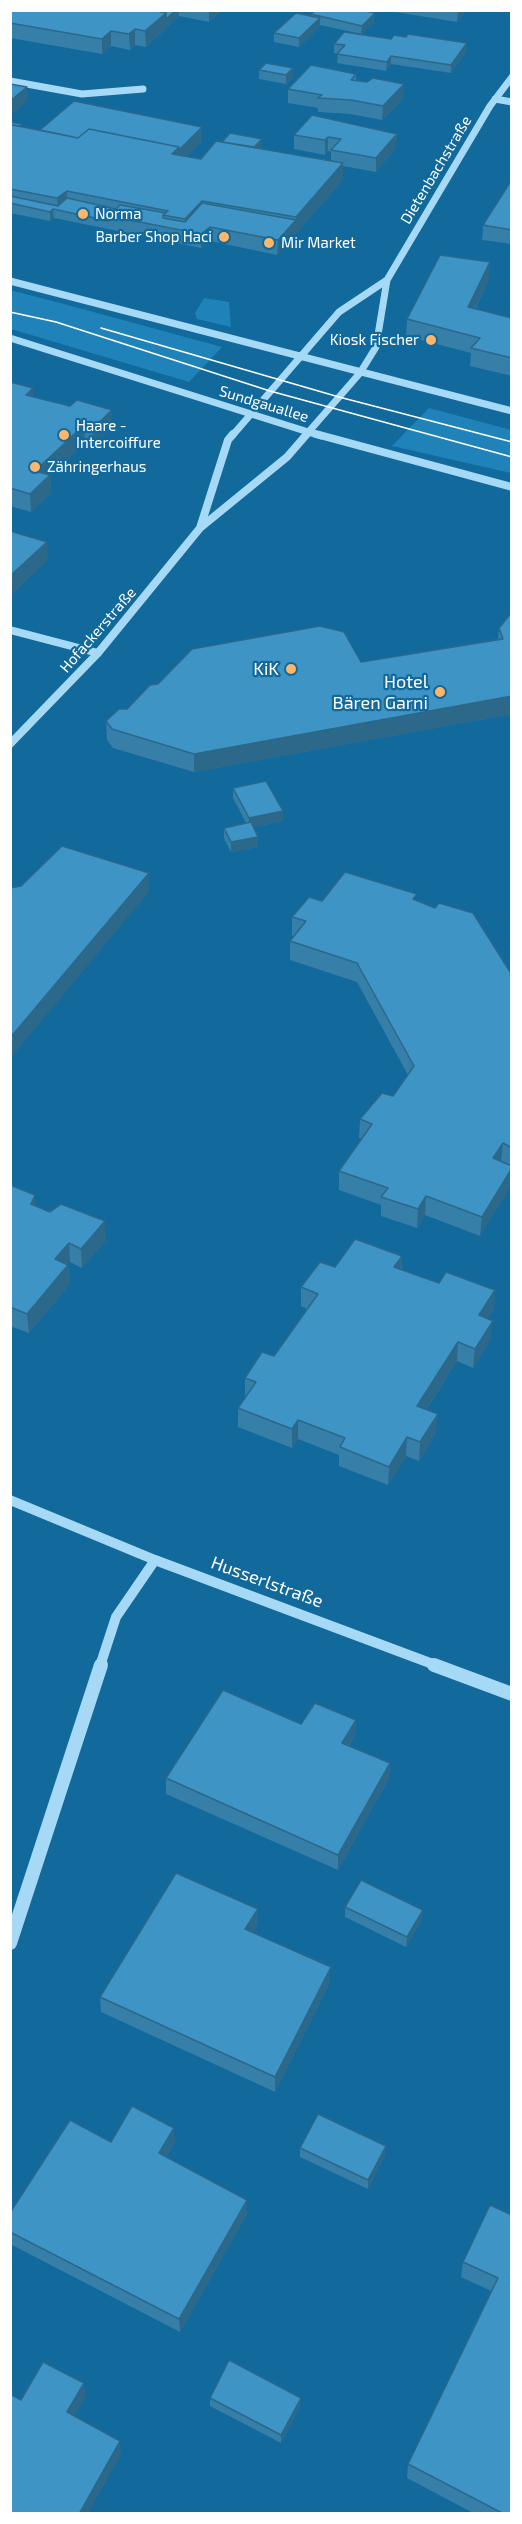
<!DOCTYPE html>
<html>
<head>
<meta charset="utf-8">
<style>
	body { margin:0 }
	#map { position:relative; width:522px; height:2524px; overflow:hidden; background:#11699c; font-family:"Exo 2",sans-serif }
	canvas { display:block }
	.frame { position:absolute; inset:0; border:12px solid #fff; pointer-events:none }
</style>
</head>
<body>
<div id="map">
<canvas width="522" height="2524"></canvas>
<div class="frame"></div>
</div>
<script>
const ctx = document.querySelector('canvas').getContext('2d');
ctx.lineJoin = 'round';
function fill(path, color) {
  ctx.fillStyle = color;
  ctx.fill(path, 'evenodd');
}
function toPath(rows) {
  const path = new Path2D();
  for (const r of rows) {
    path.moveTo(r[0], r[1]);
    for (let i = 2; i < r.length; i += 2) path.lineTo(r[i], r[i + 1]);
  }
  return path;
}
function stroke(path, color, width, dash) {
  ctx.strokeStyle = color;
  ctx.lineWidth = width;
  ctx.lineCap = dash ? 'butt' : 'round';
  ctx.setLineDash(dash || []);
  ctx.stroke(path);
}
function label(font, color, halo, rows, align = 'center') {
  ctx.font = font + ' "Exo 2",sans-serif';
  ctx.lineWidth = 4.5;
  ctx.setLineDash([]);
  ctx.textBaseline = 'middle';
  ctx.strokeStyle = halo;
  ctx.fillStyle = color;
  for (const [text, x, y, turn = 0] of rows) {
    ctx.save();
    ctx.translate(x, y);
    ctx.rotate((+turn || 0) * Math.PI / 180);
    ctx.textAlign = isNaN(turn) ? turn : align;
    if (halo) ctx.strokeText(text, 0, 0);
    ctx.fillText(text, 0, 0);
    ctx.restore();
  }
}
fill(toPath([
	[10,290,64,304,222,347,189,382,11,329],
	[204,298,229,302,231,327,197,319,195,313],
	[429,408,511,430,511,473,392,446]
]), '#1f83ba');
stroke(toPath([
	[10,81,82,94,143,89],
	[495,99,512,102],
	[10,281,512,411],
	[10,338,321,436],
	[232,436,339,312,387,280],
	[305,436,360,373,376,347,387,280,490,106,512,77]
]), '#a6d9f5', 7);
stroke(toPath([
	[316,434,512,487],
	[200,528,228,440,233,434],
	[10,630,98,653],
	[10,744,98,653,200,528,287,457,307,434]
]), '#a6d9f5', 8);
stroke(toPath([
	[10,1500,155,1560,438,1666],
	[100,1666,116,1617,155,1560]
]), '#a6d9f5', 10);
stroke(toPath([
	[434,1665,512,1694],
	[10,1943,101,1665]
]), '#a6d9f5', 14);
stroke(toPath([
	[10,312,56,322,270,391,512,457],
	[101,328,339,397,512,442]
]), '#fff', 1.5);
fill(toPath([
	[10,10,221,10,209,22,179,16,146,47,135,45,130,50,111,46,102,54,10,38],
	[383,10,467,10,457,22],
	[311,14,374,22,361,34,320,25,320,26,299,47,274,42,274,33,311,16],
	[334,44,466,52,451,73,391,64,386,71,337,63,338,53,334,53],
	[266,63,293,77,286,84,259,79,259,70],
	[356,74,356,80,367,82,404,84,404,98,382,120,350,114,318,112,318,108,288,103,288,89],
	[312,115,396,148,376,172,343,166,343,180,277,255,210,241,201,248,54,218,50,221,10,213,10,122,22,127,40,130,202,127,202,141,187,156,201,159,262,148,262,149,331,161,331,152,328,151,325,155,294,149,294,135],
	[512,181,512,244,482,240,483,225],
	[489,279,475,309,512,318,512,376,470,366,471,353,406,336,407,319],
	[10,382,33,388,33,397,113,427,93,445,85,443,50,476,51,493,31,512,10,506],
	[512,612,512,714,194,772,113,748,107,740,106,721,127,709,361,662,498,639,499,628],
	[233,788,283,811,283,821,254,827,258,847,231,852,224,838,224,828,246,823,233,798],
	[322,901,417,901,512,975,511,1185,480,1236,425,1215,417,1228,381,1216,381,1205,339,1190,339,1171,362,1139,359,1138,360,1119,393,1096,408,1075,357,982,290,960,290,941,294,937,292,936,292,917],
	[10,1185,35,1195,35,1206,106,1240,82,1268,70,1262,68,1265,70,1284,29,1333,10,1326],
	[402,1256,402,1270,439,1283,495,1290,494,1309,487,1319,491,1339,473,1368,457,1361,426,1410,436,1433,419,1461,406,1456,388,1485,339,1466,339,1455,298,1439,292,1448,238,1427,238,1408,246,1397,245,1397,245,1378,274,1356,307,1309,301,1306,301,1287,335,1267],
	[356,1720,355,1735,349,1746,390,1763,389,1778,338,1870,166,1794,166,1778,301,1724],
	[345,1907,422,1920,406,1947,345,1917],
	[258,1909,258,1924,252,1933,330,1982,275,2092,101,2012,100,1997],
	[111,2142,175,2142,166,2157,247,2200,247,2214,180,2332,10,2244,10,2213],
	[300,2148,385,2155,368,2189,300,2157],
	[512,2215,512,2514,475,2514,407,2478,408,2464,491,2291,461,2277,463,2262],
	[210,2398,301,2398,300,2406,281,2443,210,2406]
]), '#357fa9');
fill(toPath([
	[176,10,179,10,179,16,166,28,166,19],
	[209,10,221,10,209,22],
	[458,10,467,10,457,22],
	[166,13,166,28,146,47,145,31],
	[375,13,374,22,361,34,362,26],
	[320,18,320,26,299,47,299,38],
	[135,29,135,45,130,50,129,34],
	[111,31,111,46,102,54,102,39],
	[467,43,466,52,451,73,451,65],
	[391,56,391,64,386,71,387,62],
	[293,68,293,77,286,84,286,75],
	[404,84,404,98,382,120,383,106],
	[27,87,28,101,10,116,10,101],
	[202,127,202,141,172,171,172,154],
	[397,134,396,148,376,172,376,158],
	[328,137,328,151,325,155,325,140],
	[262,139,262,148,247,163,247,153],
	[343,163,343,180,277,255,278,240,296,220,296,217],
	[67,191,67,208,58,210,57,198],
	[202,201,203,218,185,231,185,219],
	[53,209,54,218,50,221,50,212],
	[210,227,210,241,201,248,201,234],
	[490,262,489,279,467,324,468,307],
	[33,388,34,406,26,395],
	[112,410,113,427,93,445,93,428],
	[84,425,85,443,50,476,51,493,31,512,30,494,35,471],
	[47,542,48,560,11,596,10,576],
	[512,696,512,714,194,772,194,754],
	[283,811,283,821,249,828,249,818],
	[258,837,258,847,231,852,231,842],
	[149,873,149,892,10,1059,10,1038],
	[503,1143,501,1162,493,1158],
	[512,1168,511,1185,480,1236,482,1217],
	[35,1195,36,1214,31,1204],
	[426,1196,425,1215,417,1228,418,1209],
	[105,1221,106,1240,82,1268,81,1249],
	[69,1243,70,1262,57,1278,55,1259],
	[402,1256,401,1275,394,1267],
	[68,1265,70,1284,29,1333,27,1314],
	[495,1290,494,1309,477,1334,479,1315],
	[493,1321,491,1339,473,1368,475,1349],
	[458,1342,457,1361,416,1425,417,1406],
	[438,1414,436,1433,419,1461,420,1442],
	[298,1420,298,1439,292,1448,292,1429],
	[407,1437,406,1456,388,1485,389,1467],
	[356,1720,355,1735,341,1758,342,1743],
	[390,1763,389,1778,338,1870,338,1855],
	[258,1909,258,1924,245,1944,245,1929],
	[423,1910,422,1920,406,1947,407,1937],
	[331,1967,330,1982,275,2092,275,2077],
	[174,2128,175,2142,160,2167,159,2153],
	[386,2146,385,2155,368,2189,368,2180],
	[247,2200,247,2214,180,2332,179,2319],
	[84,2383,86,2397,69,2425,67,2412],
	[301,2398,300,2406,281,2443,281,2435],
	[120,2441,121,2454,88,2514,79,2514]
]), '#2b688a');
const building = toPath([
	[10,10,153,10,166,13,145,31,135,29,129,34,111,31,102,39,10,23,10,10],
	[153,10,176,10,166,19,166,13,153,10],
	[316,10,362,10,375,13,362,26,311,14,316,10],
	[296,13,320,18,299,38,274,33,296,13],
	[344,32,391,39,394,35,406,37,408,34,467,43,451,65,391,56,387,62,337,54,345,45,334,44,344,32],
	[266,63,293,68,286,75,259,70,266,63],
	[311,65,356,74,351,80,367,82,373,78,404,84,383,106,351,100,318,98,322,95,288,89,311,65],
	[10,84,27,87,10,101,10,84],
	[74,101,202,127,179,150,179,147,89,129,78,138,40,130,74,101],
	[312,115,397,134,376,158,331,150,341,139,328,137,325,140,294,135,312,115],
	[10,122,22,124,20,126,13,125,10,127,10,122],
	[13,125,78,138,89,129,179,147,172,154,201,159,216,141,343,163,296,217,202,201,185,219,163,215,168,211,67,191,57,198,10,189,10,127,13,125],
	[230,133,262,139,254,147,222,142,230,133],
	[511,181,512,230,483,225,511,181],
	[10,196,58,206,67,198,116,209,109,216,109,221,53,209,50,212,10,203,10,196],
	[202,203,296,220,278,240,210,227,201,234,109,216,120,205,166,213,163,215,163,218,185,222,202,203],
	[440,255,490,262,468,307,512,318,512,358,471,348,480,338,407,319,440,255],
	[10,382,33,388,26,395,70,406,77,400,112,410,93,428,84,425,35,471,50,475,30,494,10,488,10,382],
	[10,531,47,542,10,576,10,531],
	[512,612,512,696,194,754,112,729,106,721,119,709,127,709,150,685,158,684,192,649,320,626,344,632,361,662,503,639,499,628,512,612],
	[266,781,283,811,249,818,233,788,266,781],
	[251,822,258,837,231,842,224,828,251,822],
	[62,846,149,873,10,1038,10,888,21,886,62,846],
	[345,872,417,894,413,899,435,908,439,903,473,913,512,975,512,1148,503,1143,493,1158,512,1166,512,1168,482,1217,426,1196,418,1209,381,1197,388,1188,339,1171,372,1124,360,1119,382,1093,393,1096,414,1066,357,963,290,941,306,921,292,917,309,897,322,901,345,872],
	[10,1185,35,1195,31,1204,50,1212,61,1204,105,1221,81,1249,69,1243,55,1259,68,1265,27,1314,10,1307,10,1185],
	[355,1239,402,1256,394,1267,439,1283,446,1272,495,1290,479,1315,493,1321,475,1349,458,1342,417,1406,438,1414,420,1442,407,1437,389,1467,340,1447,345,1438,298,1420,292,1429,238,1408,256,1382,245,1378,262,1352,274,1356,318,1294,301,1287,320,1262,335,1267,355,1239],
	[223,1690,301,1724,315,1703,356,1720,342,1743,390,1763,338,1855,166,1778,223,1690],
	[176,1873,258,1909,245,1929,331,1967,275,2077,100,1997,176,1873],
	[361,1880,423,1910,407,1937,345,1907,361,1880],
	[132,2106,174,2128,159,2153,247,2200,179,2319,10,2232,10,2213,70,2120,111,2142,132,2106],
	[318,2114,386,2146,368,2180,300,2148,318,2114],
	[490,2205,512,2215,512,2514,504,2514,408,2464,498,2278,463,2262,490,2205],
	[229,2360,301,2398,281,2435,210,2398,229,2360],
	[43,2362,84,2383,67,2412,120,2441,79,2514,10,2514,10,2394,21,2400,43,2362]
]);
fill(building, '#3e94c5');
stroke(building, '#2b688a', 1.5);
for (const [x, y, r, color] of [
	[83,214,6,"#ffb669"],
	[224,237,6,"#ffb669"],
	[269,243,6,"#ffb669"],
	[431,340,6,"#ffb669"],
	[64,435,6,"#ffb669"],
	[35,467,6,"#ffb669"],
	[291,669,6,"#ffb669"],
	[440,692,6,"#ffb669"]
]) {
  const dot = new Path2D();
  dot.arc(x, y, r, 0, 2 * Math.PI);
  ctx.fillStyle = color;
  ctx.fill(dot);
  stroke(dot, '#11699c', 2);
}
label('15px', '#fff', '#11699c', [
	["Dietenbachstraße",436,170,-59],
	["Sundgauallee",264,404,17],
	["Hofackerstraße",98,630,-49]
]);
label('15px', '#fff', '#11699c', [
	["Norma",95,214],
	["Barber Shop Haci",212,237,"right"],
	["Mir Market",281,243],
	["Kiosk Fischer",419,340,"right"],
	["Haare -",76,426],
	["Intercoiffure",76,443],
	["Zähringerhaus",47,467]
], 'left');
label('18px', '#fff', '#11699c', [
	["KiK",279,669],
	["Hotel",428,682],
	["Bären Garni",428,703]
], 'right');
label('18px', '#fff', '#11699c', [
	["Husserlstraße",267,1582,20]
]);
</script>
</body>
</html>
